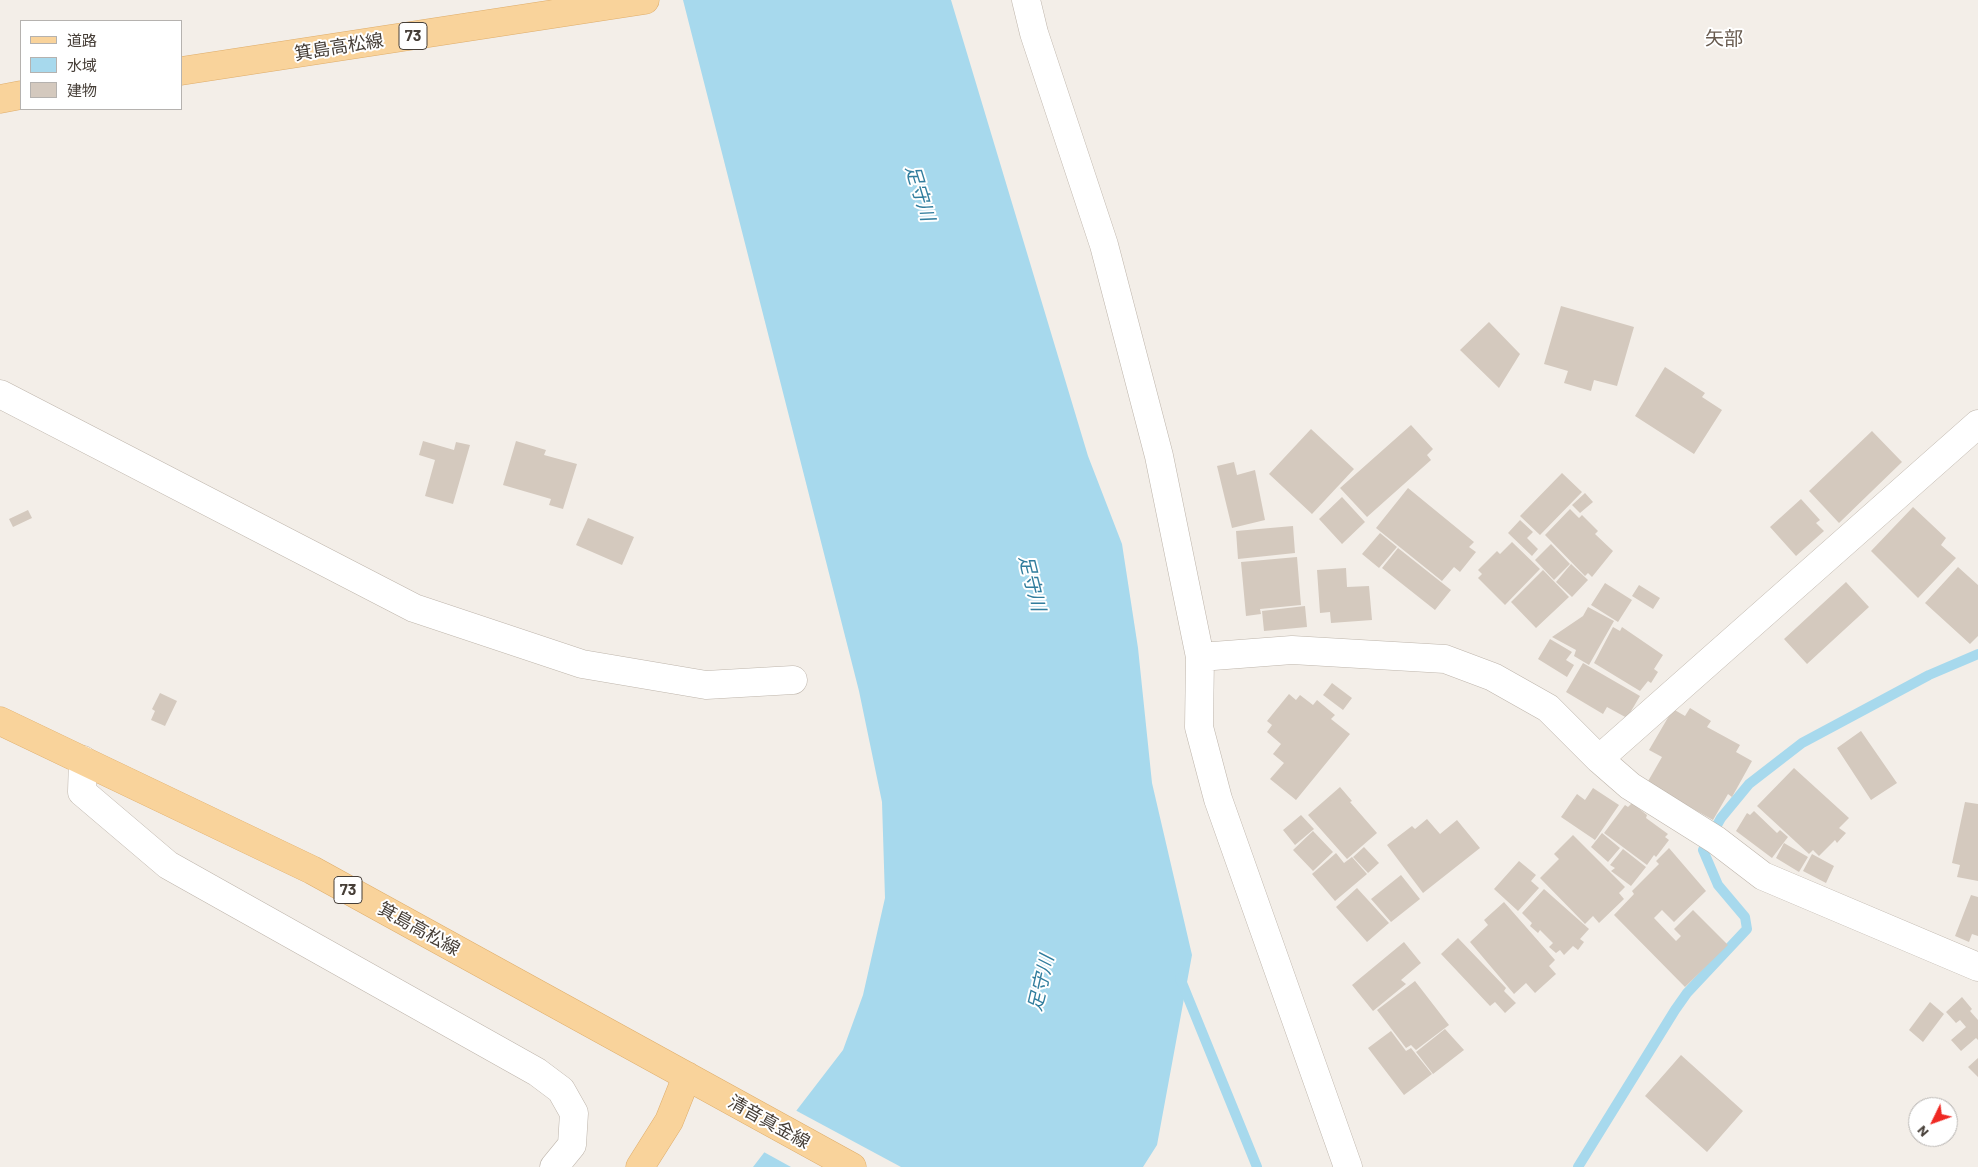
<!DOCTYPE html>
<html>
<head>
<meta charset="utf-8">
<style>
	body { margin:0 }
	#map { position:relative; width:1978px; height:1167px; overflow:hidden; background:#f3eee8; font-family:Barlow,"Noto Sans JP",sans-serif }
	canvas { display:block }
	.legend { position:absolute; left:20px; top:20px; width:162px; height:90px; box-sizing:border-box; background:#fff; border:1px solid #b5b2af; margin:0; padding:6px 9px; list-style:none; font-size:15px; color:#463e37 }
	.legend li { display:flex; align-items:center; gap:10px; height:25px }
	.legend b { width:25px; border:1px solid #b5b2af }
	.north { position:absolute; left:1908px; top:1097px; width:50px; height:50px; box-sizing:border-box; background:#fff; border:1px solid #b5b2af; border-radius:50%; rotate:228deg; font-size:14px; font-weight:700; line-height:20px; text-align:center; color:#463e37 }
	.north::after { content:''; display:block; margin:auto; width:18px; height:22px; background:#ef2822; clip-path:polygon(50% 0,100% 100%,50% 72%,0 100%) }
</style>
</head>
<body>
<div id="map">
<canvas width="1978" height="1167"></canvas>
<ul class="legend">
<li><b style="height:6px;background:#f9d39b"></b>道路</li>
<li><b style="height:14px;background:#a7d9ed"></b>水域</li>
<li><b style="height:14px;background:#d4c9be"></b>建物</li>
</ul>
<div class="north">N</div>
</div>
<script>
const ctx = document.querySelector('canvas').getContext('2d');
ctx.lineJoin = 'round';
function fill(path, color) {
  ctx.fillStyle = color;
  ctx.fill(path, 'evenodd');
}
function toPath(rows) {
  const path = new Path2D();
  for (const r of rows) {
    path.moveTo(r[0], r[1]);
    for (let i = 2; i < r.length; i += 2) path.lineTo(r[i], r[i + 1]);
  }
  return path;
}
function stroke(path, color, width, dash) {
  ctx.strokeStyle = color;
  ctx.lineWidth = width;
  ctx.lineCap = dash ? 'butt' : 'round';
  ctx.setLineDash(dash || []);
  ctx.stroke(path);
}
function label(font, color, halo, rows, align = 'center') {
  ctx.font = font + ' Barlow,"Noto Sans JP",sans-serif';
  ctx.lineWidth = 4;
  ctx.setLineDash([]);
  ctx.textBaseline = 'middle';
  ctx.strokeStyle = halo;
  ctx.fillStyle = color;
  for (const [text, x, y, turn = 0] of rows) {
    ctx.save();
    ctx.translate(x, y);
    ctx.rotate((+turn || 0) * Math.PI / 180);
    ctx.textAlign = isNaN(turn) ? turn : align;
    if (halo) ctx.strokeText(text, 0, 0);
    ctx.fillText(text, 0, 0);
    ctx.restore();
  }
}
fill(toPath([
	[683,0,951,0,1088,456,1122,544,1138,648,1152,783,1192,955,1157,1145,1143,1167,753,1167,843,1050,863,995,885,898,882,802,859,691]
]), '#a7d9ed');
fill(toPath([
	[795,1110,901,1167,791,1167,762,1151]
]), '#f3eee8');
stroke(toPath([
	[1180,978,1257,1167],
	[1578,1167,1675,1010,1687,993,1747,929,1745,917,1718,885,1703,850,1721,818,1749,784,1802,743,1929,675,1978,654]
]), '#a7d9ed', 10);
fill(toPath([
	[1561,306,1634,327,1617,386,1594,380,1591,391,1564,383,1568,371,1544,364],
	[1489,322,1520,354,1499,388,1460,350],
	[1665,367,1705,393,1702,397,1722,410,1694,454,1635,416],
	[1411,425,1433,449,1427,455,1431,460,1367,517,1340,488],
	[1311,429,1354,469,1312,514,1269,474],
	[1872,431,1902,462,1839,523,1809,491],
	[423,441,454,450,456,442,470,445,453,504,425,496,435,460,419,455],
	[516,441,546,450,544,455,577,464,563,509,549,505,551,499,503,485],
	[1234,462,1237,475,1255,470,1265,520,1232,528,1217,466],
	[1562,473,1582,492,1540,535,1520,516],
	[1408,488,1474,542,1469,547,1476,552,1460,572,1454,567,1442,581,1376,528],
	[1585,493,1593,502,1580,513,1572,505],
	[1342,497,1365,522,1342,544,1319,519],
	[1801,499,1820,520,1816,523,1824,531,1796,556,1770,527],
	[1913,507,1946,538,1941,545,1956,558,1918,598,1871,551],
	[1570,509,1579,518,1582,515,1598,531,1595,534,1613,551,1592,577,1588,573,1585,576,1545,535],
	[28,510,32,518,13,527,9,519],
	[588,518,634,537,622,565,576,545],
	[1520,520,1533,532,1527,538,1538,549,1532,556,1508,533],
	[1293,526,1295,553,1238,559,1236,531],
	[1380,533,1397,547,1379,568,1362,554],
	[1512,542,1540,569,1505,605,1478,578,1482,574,1478,570,1497,551,1500,554],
	[1551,544,1570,564,1554,580,1535,560],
	[1398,548,1451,590,1435,610,1382,568],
	[1297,557,1301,605,1260,609,1261,614,1246,616,1241,562],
	[1571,564,1588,580,1572,597,1556,582],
	[1958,567,1978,585,1978,636,1970,644,1925,603],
	[1346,568,1347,587,1369,586,1372,620,1331,623,1330,612,1320,613,1317,570],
	[1543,570,1569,597,1536,628,1511,602],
	[1846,582,1869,607,1807,664,1784,639],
	[1605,583,1632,600,1618,622,1591,605],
	[1639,585,1660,598,1653,609,1632,596],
	[1305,606,1307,627,1264,631,1262,611],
	[1588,607,1614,621,1589,665,1574,656,1576,650,1552,637,1583,616],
	[1613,627,1620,631,1622,627,1663,655,1654,669,1658,672,1651,683,1648,681,1640,691,1594,663],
	[1550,639,1572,652,1566,660,1574,665,1567,677,1538,659],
	[1583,663,1640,696,1627,718,1607,707,1603,714,1566,692],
	[1332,683,1352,698,1343,710,1323,695],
	[160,693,177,701,165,726,151,720,155,711,152,709],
	[1289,694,1296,700,1300,695,1313,705,1317,700,1335,715,1331,719,1350,734,1296,800,1270,779,1284,763,1273,754,1281,744,1267,732,1272,725,1267,721],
	[1690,708,1711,721,1707,727,1740,745,1736,752,1752,761,1732,797,1728,794,1713,820,1647,783,1662,757,1649,750,1673,709,1685,716],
	[1861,731,1897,783,1871,800,1837,748],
	[1794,768,1849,818,1839,828,1846,833,1837,843,1835,840,1819,856,1813,850,1809,854,1757,806],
	[1340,787,1352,801,1350,802,1377,833,1347,859,1308,815],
	[1593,788,1619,805,1595,840,1561,817,1577,794,1585,800],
	[1965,802,1978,804,1978,881,1957,877,1960,865,1952,863],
	[1632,803,1647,815,1646,818,1668,834,1665,837,1669,840,1656,857,1654,855,1647,865,1604,833,1625,805,1628,807],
	[1754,811,1777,833,1780,830,1788,837,1772,858,1736,831,1747,813,1750,815],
	[1301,815,1314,829,1295,845,1283,830],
	[1427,819,1440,834,1457,820,1480,848,1423,893,1387,845,1412,826,1415,829],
	[1313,831,1333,852,1313,871,1293,850],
	[1602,833,1620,848,1608,862,1591,847],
	[1573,835,1625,887,1619,893,1624,899,1599,923,1593,916,1585,924,1540,878,1559,859,1554,854],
	[1784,843,1808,857,1799,872,1776,858],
	[1364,847,1379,863,1368,873,1353,857],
	[1669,848,1706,891,1674,922,1662,910,1654,918,1676,941,1681,936,1674,929,1693,910,1728,945,1685,987,1614,915,1634,894,1632,891,1659,864,1656,861],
	[1623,849,1646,867,1631,886,1611,871,1615,868,1610,865],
	[1336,853,1344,863,1352,857,1367,874,1335,901,1312,874],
	[1812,854,1834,866,1826,883,1803,871],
	[1519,861,1536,875,1531,881,1539,888,1518,911,1494,889],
	[1401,875,1420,899,1391,922,1371,899],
	[1357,888,1389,923,1367,942,1336,907],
	[1544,889,1589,929,1580,939,1584,942,1578,950,1573,946,1564,955,1560,950,1556,953,1549,947,1553,943,1540,930,1538,933,1530,926,1532,923,1522,913],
	[1971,895,1978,897,1978,936,1972,934,1969,942,1955,936],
	[1504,902,1555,960,1549,966,1556,974,1535,993,1526,983,1514,994,1470,942,1488,925,1484,920],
	[1458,938,1506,988,1504,991,1516,1003,1505,1013,1495,1002,1490,1006,1441,954],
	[1404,942,1421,963,1401,980,1406,984,1373,1011,1352,985],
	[1415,981,1449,1025,1416,1050,1411,1045,1406,1048,1377,1010],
	[1962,997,1972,1009,1970,1011,1978,1020,1978,1040,1976,1038,1961,1051,1951,1040,1966,1027,1960,1020,1956,1023,1946,1012],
	[1930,1002,1944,1014,1923,1042,1909,1030],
	[1445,1029,1464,1050,1433,1074,1416,1052],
	[1391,1031,1406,1051,1411,1048,1432,1074,1404,1095,1368,1048],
	[1681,1055,1743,1111,1707,1152,1645,1096],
	[1978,1058,1978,1077,1968,1067]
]), '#d4c9be');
const minor = toPath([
	[1026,0,1034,33,1104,245,1159,456,1200,657,1199,727,1218,799,1348,1167],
	[0,394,414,608,582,664,706,685,793,680],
	[1200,657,1292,650,1445,659,1493,677,1548,708,1599,759,1630,786,1716,840,1763,876,1978,967],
	[1599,759,1978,424],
	[83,760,82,792,168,865,537,1072,561,1090,574,1113,572,1145,554,1167]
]);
const major = toPath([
	[181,71,645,0],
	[0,99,21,95],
	[0,721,312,870,852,1167],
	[640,1167,669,1121,687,1076]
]);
stroke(minor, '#beb5ab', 29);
stroke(major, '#dead6b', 29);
stroke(minor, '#fff', 28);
stroke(major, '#f9d39b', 28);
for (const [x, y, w] of [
	[413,36,28],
	[348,890,28]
]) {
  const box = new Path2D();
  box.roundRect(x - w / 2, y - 13.5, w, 27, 4);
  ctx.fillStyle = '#fff';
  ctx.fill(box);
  stroke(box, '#463e37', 1);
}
label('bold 16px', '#463e37', null, [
	["73",413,36],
	["73",348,890]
]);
label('18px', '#463e37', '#fff', [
	["箕島高松線",339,47,-9],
	["箕島高松線",419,929,29],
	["清音真金線",769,1122,29]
]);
label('19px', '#685b4f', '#fff', [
	["矢部",1724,39]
]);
label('italic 19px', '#317d9d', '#fff', [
	["足守川",920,193,73],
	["足守川",1032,583,76],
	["足守川",1041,983,-77]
]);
</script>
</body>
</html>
